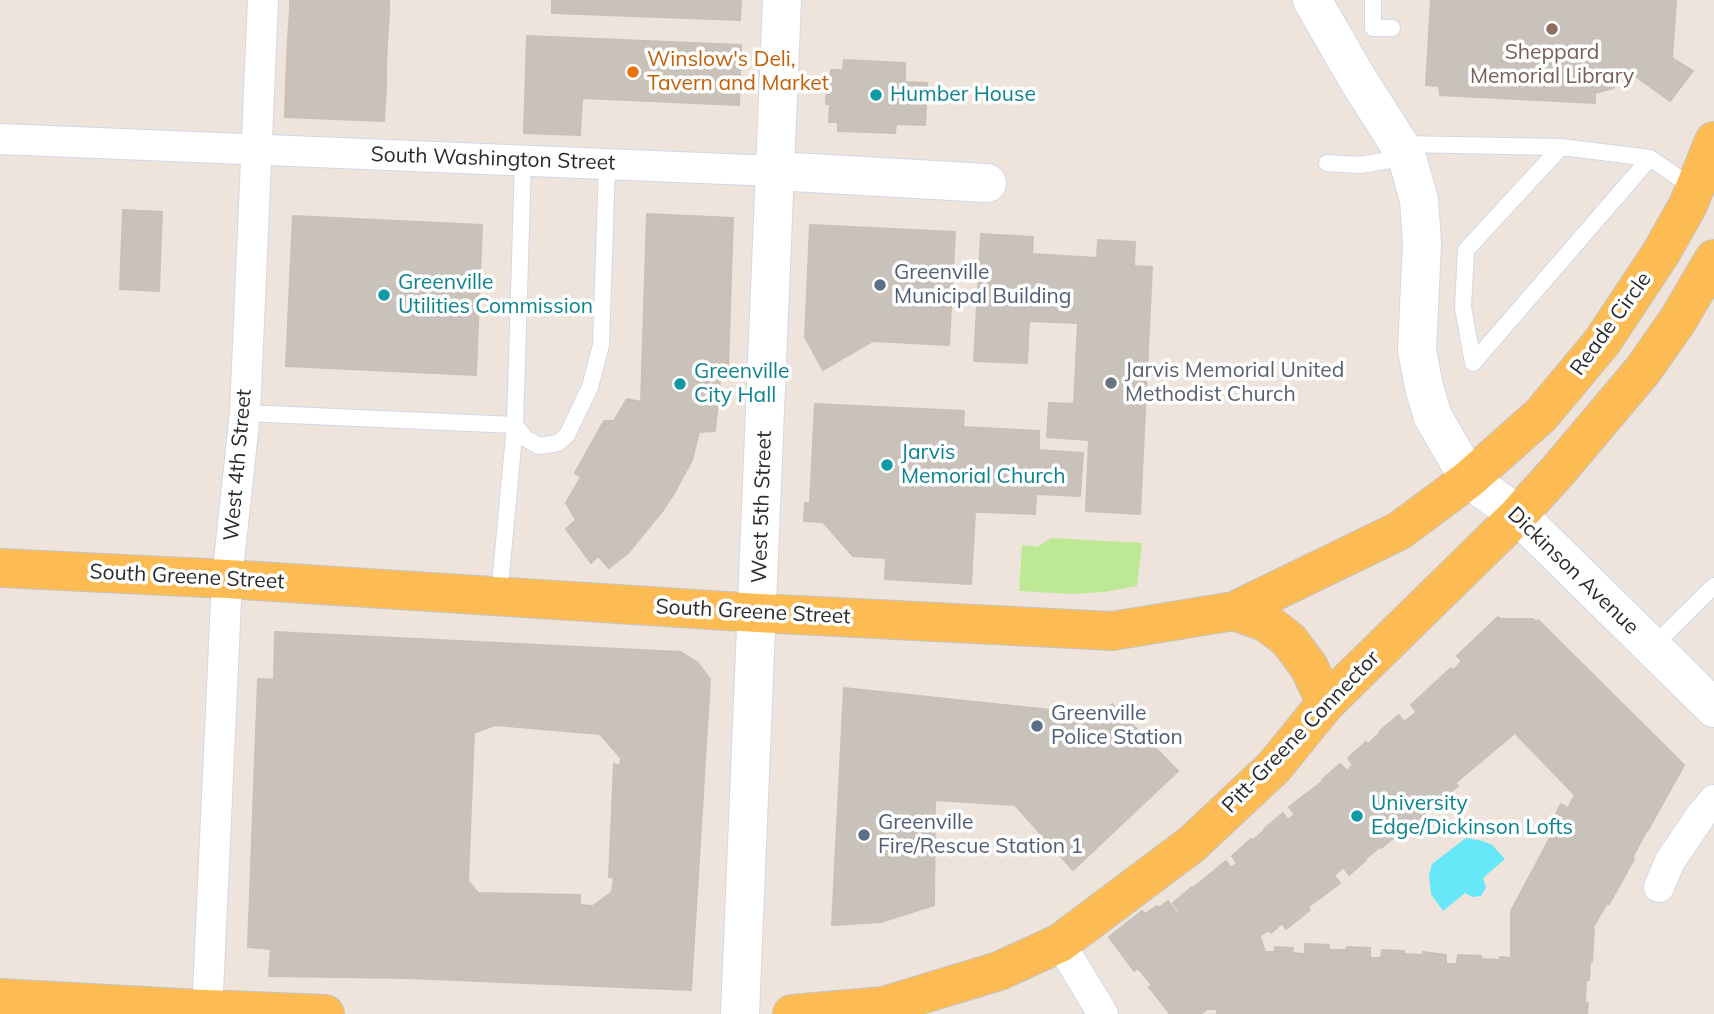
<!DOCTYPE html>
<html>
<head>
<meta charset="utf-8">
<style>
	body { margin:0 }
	canvas { display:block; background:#eee4dc }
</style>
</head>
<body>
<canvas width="1714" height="1014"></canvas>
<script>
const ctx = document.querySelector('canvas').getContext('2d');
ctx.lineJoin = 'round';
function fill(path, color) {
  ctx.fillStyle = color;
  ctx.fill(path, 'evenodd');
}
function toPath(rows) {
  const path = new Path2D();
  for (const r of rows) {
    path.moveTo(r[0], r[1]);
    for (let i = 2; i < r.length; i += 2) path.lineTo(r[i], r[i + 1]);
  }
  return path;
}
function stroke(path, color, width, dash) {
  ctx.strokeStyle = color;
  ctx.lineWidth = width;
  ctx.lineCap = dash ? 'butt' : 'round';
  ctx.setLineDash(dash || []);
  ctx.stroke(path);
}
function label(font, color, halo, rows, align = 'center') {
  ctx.font = font + ' Mulish,sans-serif';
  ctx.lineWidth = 7;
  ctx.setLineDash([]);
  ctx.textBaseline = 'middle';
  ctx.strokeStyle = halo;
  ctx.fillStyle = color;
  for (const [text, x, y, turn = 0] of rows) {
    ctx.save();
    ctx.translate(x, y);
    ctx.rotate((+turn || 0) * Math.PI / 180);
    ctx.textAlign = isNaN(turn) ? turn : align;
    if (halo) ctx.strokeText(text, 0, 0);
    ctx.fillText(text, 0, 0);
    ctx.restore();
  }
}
fill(toPath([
	[1051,538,1142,543,1137,586,1104,592,1073,594,1019,591,1022,545,1037,547]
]), '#bee994');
fill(toPath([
	[1466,838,1483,841,1492,845,1505,859,1483,878,1486,888,1481,896,1472,897,1465,893,1443,911,1431,894,1429,875,1432,864]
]), '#67e8f9');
const building = toPath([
	[290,0,389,0,389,13,290,9,290,0],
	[552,0,741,0,740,20,552,13,552,0],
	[1431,0,1676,0,1672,58,1693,71,1670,101,1631,73,1613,88,1595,93,1595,103,1440,95,1439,86,1426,85,1431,0],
	[290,9,389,13,387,44,288,39,290,9],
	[527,36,741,45,739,105,582,98,580,135,524,133,527,36],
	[288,39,387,44,386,64,287,60,288,39],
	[287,60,386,64,386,87,286,83,287,60],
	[844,60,905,63,905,82,927,83,925,125,896,124,895,133,838,131,838,122,829,122,830,104,826,104,827,86,830,86,831,70,843,70,844,60],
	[286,83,386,87,384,121,285,117,286,83],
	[123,210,162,212,159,291,120,289,123,210],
	[647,214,733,218,728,368,721,370,715,431,699,432,692,460,673,495,663,510,628,553,609,568,598,556,591,563,566,529,576,520,566,503,581,477,575,473,604,421,614,421,627,399,641,402,647,214],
	[293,216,482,225,476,375,286,366,293,216],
	[810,225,955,232,949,345,873,341,823,370,805,337,810,225],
	[981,234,1033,237,1032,254,1097,258,1098,240,1135,242,1134,266,1152,267,1140,514,1086,511,1089,440,1047,437,1049,403,1074,404,1078,323,1029,321,1027,363,974,361,981,234],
	[815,404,964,411,959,511,975,512,971,584,885,579,886,558,853,556,823,522,804,521,805,503,810,503,815,404],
	[964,427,1039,431,1039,450,1083,453,1080,496,1036,494,1035,514,959,511,964,427],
	[1498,617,1501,619,1533,619,1536,622,1538,620,1684,765,1648,830,1647,830,1632,858,1634,859,1609,904,1607,903,1592,929,1594,929,1592,962,1590,962,1589,980,1586,980,1585,1003,1588,1003,1587,1014,1217,1014,1217,1009,1207,1009,1201,1014,1170,1014,1149,987,1152,985,1138,968,1134,971,1109,937,1142,911,1145,914,1157,906,1159,908,1168,901,1177,913,1179,911,1173,903,1192,887,1193,888,1226,861,1231,868,1237,863,1232,856,1251,839,1252,841,1265,830,1264,829,1283,813,1288,820,1295,814,1289,807,1323,781,1322,780,1340,764,1347,771,1353,765,1348,758,1366,742,1368,744,1381,732,1380,731,1399,715,1404,722,1417,712,1411,705,1451,668,1453,671,1462,661,1457,656,1498,617],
	[1515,733,1575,795,1568,808,1561,804,1554,818,1559,821,1511,911,1511,958,1500,957,1500,960,1481,959,1481,956,1458,955,1457,964,1446,964,1446,955,1423,952,1423,955,1404,954,1404,951,1382,950,1381,958,1370,958,1370,948,1347,947,1347,950,1329,950,1329,945,1305,944,1305,954,1292,953,1293,948,1275,947,1275,952,1265,952,1260,936,1268,930,1271,933,1282,923,1286,929,1310,910,1308,907,1340,883,1334,876,1343,867,1349,875,1366,860,1365,859,1380,847,1381,848,1397,835,1391,827,1401,819,1408,827,1426,813,1425,810,1438,799,1439,801,1458,786,1455,783,1515,733],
	[275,632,681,652,698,663,710,679,691,990,409,978,425,688,274,681,275,632],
	[495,725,600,734,621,758,620,766,614,764,609,877,614,877,612,892,593,906,580,905,580,895,478,893,468,881,474,733,495,725],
	[258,679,425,688,409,978,269,976,271,949,248,947,258,679],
	[844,688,1098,715,1112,704,1178,771,1073,870,1015,805,935,800,934,905,881,922,832,925,844,688]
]);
fill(building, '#c9c2bb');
stroke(building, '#cac0b6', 2);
const lane = toPath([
	[1373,0,1373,28,1392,28],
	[1400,144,1561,147,1650,158,1695,189],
	[1561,147,1466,250,1463,307,1473,363,1650,158],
	[1327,163,1360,165,1407,157],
	[245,413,515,425,525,438,539,446,558,443,567,435,590,387,601,345,607,164],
	[499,596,515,425,523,161],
	[1652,647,1714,586]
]);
const street = toPath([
	[0,139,775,171],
	[1659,887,1670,861,1702,814,1714,800],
	[1060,943,1103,1014],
	[207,1014,227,579,245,413,263,0]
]);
const secondary = toPath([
	[1312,0,1357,78,1407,157,1419,200,1422,243,1417,350,1424,387,1433,417,1469,479,1518,515,1714,708],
	[775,171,987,183],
	[740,1014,782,0]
]);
const primary = toPath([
	[0,568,227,579,758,613,1112,631,1234,611,1399,531,1469,479,1541,415,1602,342,1661,253,1688,205,1714,141],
	[1234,611,1267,623,1289,640,1309,667,1326,703],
	[0,998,182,1008,325,1014],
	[792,1014,884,1006,999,971,1060,943,1192,844,1274,767,1326,703,1518,515,1557,472,1643,370,1678,320,1714,259]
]);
stroke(lane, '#d1d8e5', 18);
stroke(street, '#d1d8e5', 32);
stroke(secondary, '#d1d8e5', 40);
stroke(primary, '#c4c4c4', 40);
stroke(lane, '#fff', 16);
stroke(street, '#fff', 30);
stroke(secondary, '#fff', 38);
stroke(primary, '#fdbc53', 38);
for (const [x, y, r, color] of [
	[1552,29,7,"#8d6e63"],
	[633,72,7,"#e8710a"],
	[876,95,7,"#0f9aa8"],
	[880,285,7,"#5c6f8a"],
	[384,295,7,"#0f9aa8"],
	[1111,383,7,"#6b7280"],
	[680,384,7,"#0f9aa8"],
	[887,465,7,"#0f9aa8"],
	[1037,726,7,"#5c6f8a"],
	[1357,816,7,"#0f9aa8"],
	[864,835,7,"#5c6f8a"]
]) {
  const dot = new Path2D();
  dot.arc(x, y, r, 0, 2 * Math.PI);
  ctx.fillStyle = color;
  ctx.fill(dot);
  stroke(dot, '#fff', 2.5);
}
label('21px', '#785e54', '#fff', [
	["Sheppard",1552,53],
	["Memorial Library",1552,77]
]);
label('21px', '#c56008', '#fff', [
	["Winslow's Deli,",647,60],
	["Tavern and Market",647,84]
], 'left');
label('21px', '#0d838f', '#fff', [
	["Humber House",890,95],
	["Greenville",398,283],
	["Utilities Commission",398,307],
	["Greenville",694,372],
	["City Hall",694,396],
	["Jarvis",901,453],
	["Memorial Church",901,477],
	["University",1371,804],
	["Edge/Dickinson Lofts",1371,828]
], 'left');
label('21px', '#2b2b2b', '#fff', [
	["South Washington Street",493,159,2],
	["Reade Circle",1611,324,-54],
	["West 4th Street",238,465,-85],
	["West 5th Street",762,507,-88],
	["Dickinson Avenue",1573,571,44],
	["South Greene Street",187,577,3],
	["South Greene Street",753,612,3],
	["Pitt-Greene Connector",1301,732,-46]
]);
label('21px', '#4e5e75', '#fff', [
	["Greenville",894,273],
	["Municipal Building",894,297],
	["Greenville",1051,714],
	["Police Station",1051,738],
	["Greenville",878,823],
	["Fire/Rescue Station 1",878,847]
], 'left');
label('21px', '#5b616d', '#fff', [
	["Jarvis Memorial United",1125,371],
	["Methodist Church",1125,395]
], 'left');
</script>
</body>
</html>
